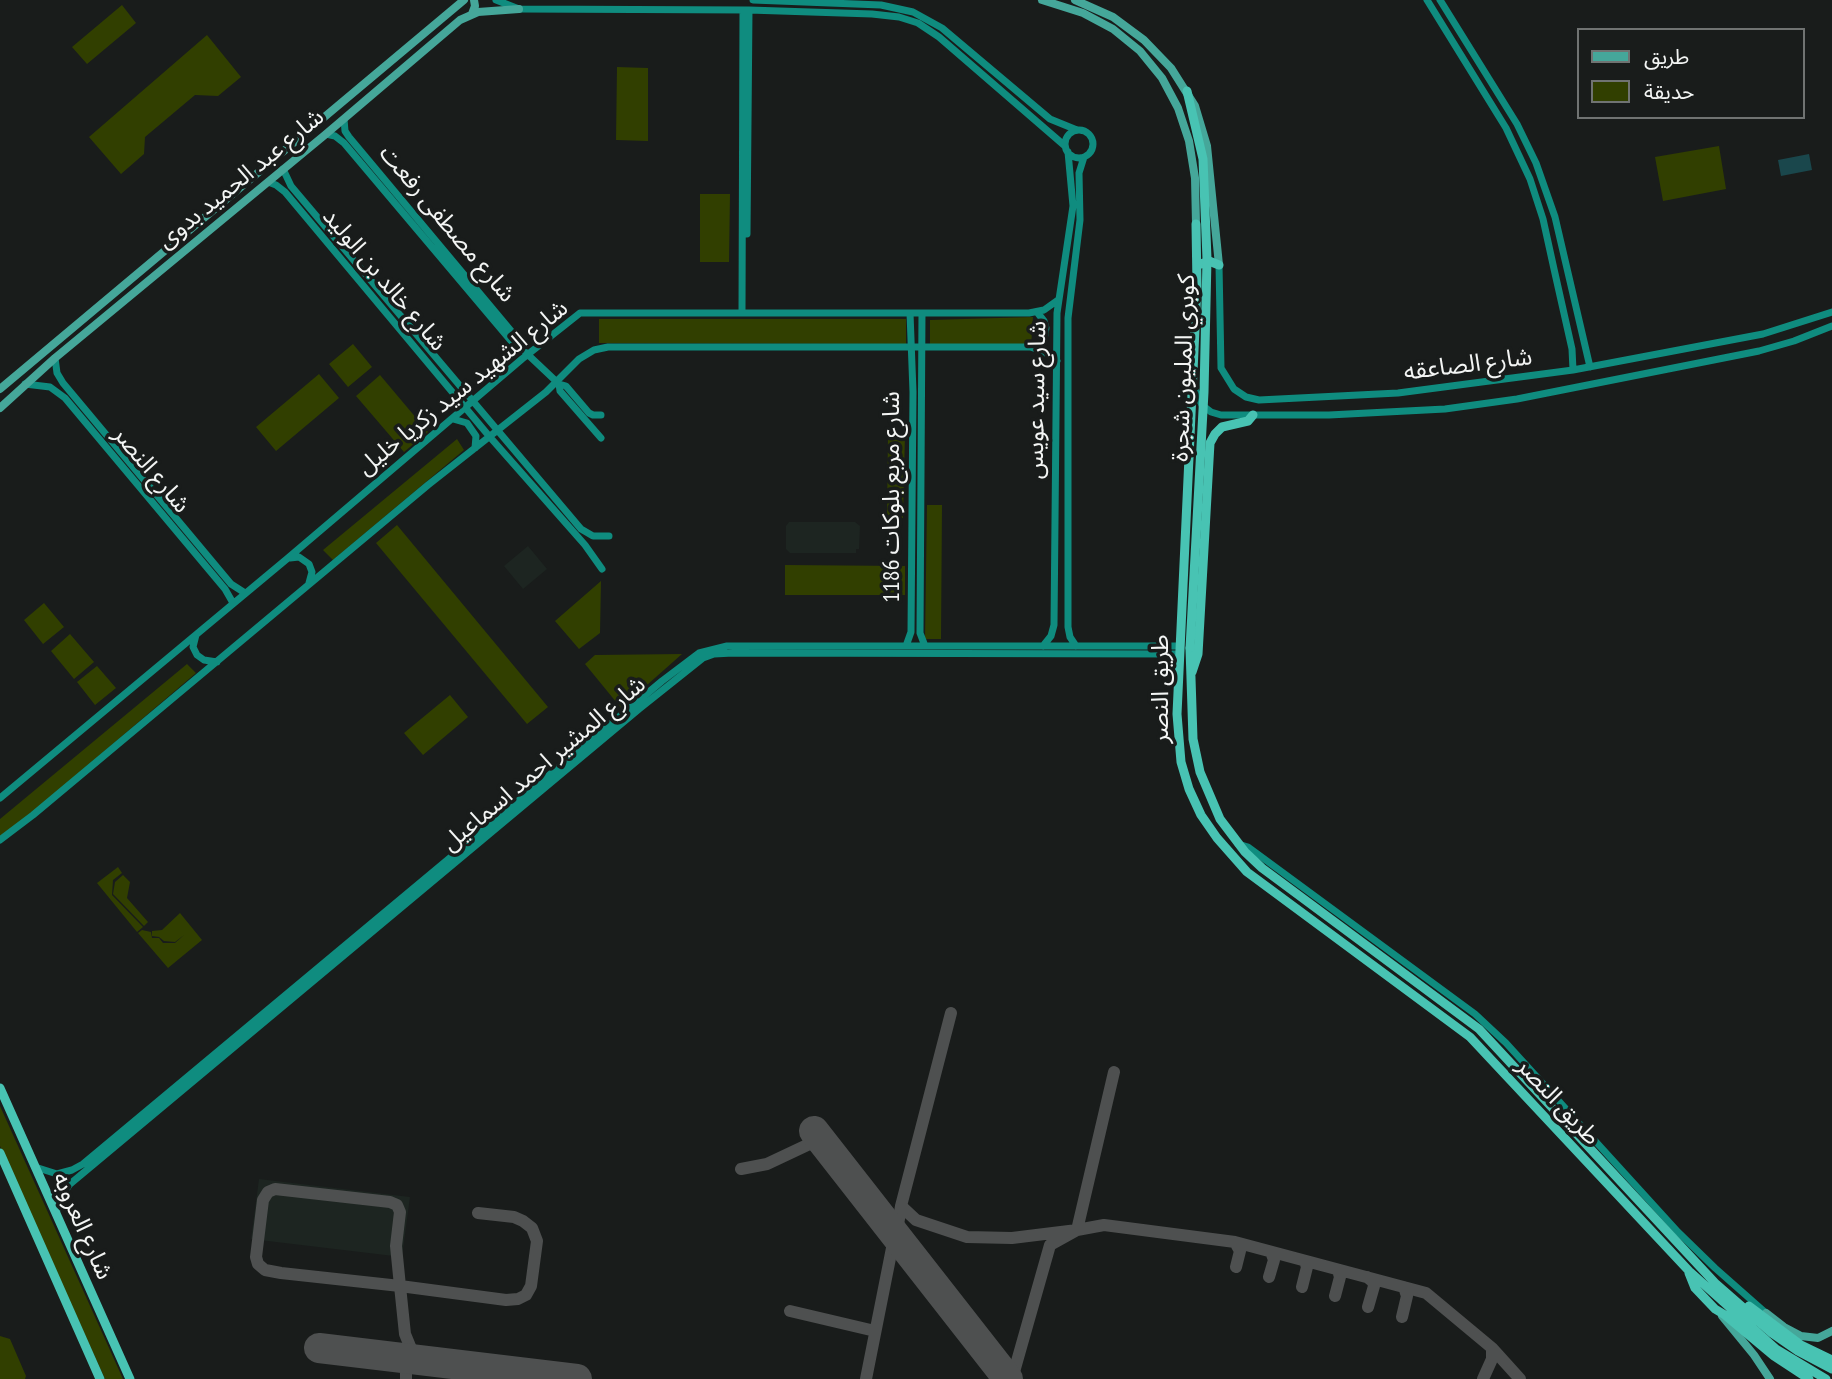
<!DOCTYPE html>
<html>
<head>
<meta charset="utf-8">
<style>
	body { margin:0 }
	#map { position:relative; width:1832px; height:1379px; overflow:hidden; background:#191c1b; font-family:"PT Sans Narrow","Noto Sans Arabic",sans-serif }
	canvas { display:block }
	.legend { position:absolute; left:1577px; top:28px; width:228px; height:91px; box-sizing:border-box; background:#191c1b; border:2px solid #707372; margin:0; padding:9px 12px; list-style:none; font-size:21px; color:#f3f5f4 }
	.legend li { display:flex; align-items:center; gap:14px; height:35px }
	.legend b { width:35px; border:2px solid #707372 }
</style>
</head>
<body>
<div id="map">
<canvas width="1832" height="1379"></canvas>
<ul class="legend">
<li><b style="height:9px;background:#45a79a"></b>طريق</li>
<li><b style="height:19px;background:#313f00"></b>حديقة</li>
</ul>
</div>
<script>
const ctx = document.querySelector('canvas').getContext('2d');
ctx.lineJoin = 'round';
function fill(path, color) {
  ctx.fillStyle = color;
  ctx.fill(path, 'evenodd');
}
function toPath(rows) {
  const path = new Path2D();
  for (const r of rows) {
    if (r.length === 3) {
      path.moveTo(r[0] + r[2], r[1]);
      path.arc(r[0], r[1], r[2], 0, 2 * Math.PI);
      continue;
    }
    path.moveTo(r[0], r[1]);
    for (let i = 2; i < r.length; i += 2) path.lineTo(r[i], r[i + 1]);
  }
  return path;
}
function stroke(path, color, width, dash) {
  ctx.strokeStyle = color;
  ctx.lineWidth = width;
  ctx.lineCap = dash ? 'butt' : 'round';
  ctx.setLineDash(dash || []);
  ctx.stroke(path);
}
function label(font, color, halo, rows, align = 'center') {
  ctx.font = font + ' "PT Sans Narrow","Noto Sans Arabic",sans-serif';
  ctx.lineWidth = 7;
  ctx.setLineDash([]);
  ctx.textBaseline = 'middle';
  ctx.strokeStyle = halo;
  ctx.fillStyle = color;
  for (const [text, x, y, turn = 0] of rows) {
    ctx.save();
    ctx.translate(x, y);
    ctx.rotate((+turn || 0) * Math.PI / 180);
    ctx.textAlign = isNaN(turn) ? turn : align;
    if (halo) ctx.strokeText(text, 0, 0);
    ctx.fillText(text, 0, 0);
    ctx.restore();
  }
}
fill(toPath([
	[789,522,855,522,860,526,859,549,856,549,856,553,790,553,786,549,786,526],
	[528,546,547,569,523,589,504,566],
	[259,1179,410,1197,402,1257,251,1239]
]), '#1d2521');
fill(toPath([
	[122,5,136,23,87,64,72,47],
	[207,35,241,77,218,96,195,95,145,137,144,154,121,174,89,137],
	[617,67,648,68,648,141,616,140],
	[1719,146,1726,189,1663,201,1655,157],
	[700,194,730,194,729,262,700,262],
	[1033,317,1031,347,930,345,930,320],
	[599,319,906,319,906,344,599,343],
	[353,344,372,367,348,387,329,364],
	[319,374,339,398,276,451,256,427],
	[380,375,428,432,404,452,356,396],
	[888,433,905,434,903,518,887,518],
	[457,439,464,450,333,560,323,550],
	[927,505,942,505,941,639,925,639],
	[397,525,548,707,527,724,376,543],
	[785,565,905,566,905,595,785,595],
	[601,581,600,633,579,649,555,621],
	[44,603,64,627,43,644,24,620],
	[70,634,94,662,74,679,51,651],
	[682,654,621,708,585,664,595,655],
	[187,664,196,673,0,840,0,819],
	[97,666,116,688,95,705,77,682],
	[450,695,468,717,423,755,404,733],
	[118,867,122,873,113,880,112,895,143,927,137,932,97,883],
	[123,875,130,882,127,898,148,922,144,926,113,894,115,882],
	[180,913,202,940,168,968,138,933,142,930,151,932,152,938,159,938,163,943,175,943,184,935,175,942,164,941,159,937,152,936,152,931,162,930],
	[0,1106,123,1379,105,1379,20,1192,0,1146],
	[0,1336,10,1339,26,1376,25,1379,0,1379]
]), '#313f00');
fill(toPath([
	[1809,154,1812,170,1781,176,1778,160]
]), '#1a474c');
stroke(toPath([
	[741,1169,767,1164,820,1139],
	[901,1206,916,1220,967,1237,1012,1238,1077,1230,1114,1072],
	[1235,1242,1240,1251,1236,1267],
	[902,1244,898,1225,901,1206,951,1013],
	[1269,1277,1274,1260,1271,1252],
	[1367,1277,1373,1282,1374,1286,1368,1307],
	[1302,1287,1307,1267,1305,1261],
	[1335,1296,1340,1277,1338,1270],
	[790,1311,875,1331],
	[1402,1317,1407,1296,1404,1287],
	[1492,1348,1520,1379],
	[406,1379,406,1371,412,1363,420,1360,412,1351,405,1334,400,1286,396,1246,400,1212,397,1205,390,1202,275,1189,268,1192,263,1200,256,1257,258,1264,265,1270,281,1273,400,1286,506,1300,518,1299,526,1295,531,1286,537,1241,532,1228,523,1221,514,1217,478,1213],
	[866,1379,896,1228],
	[1012,1379,1050,1245,1077,1230,1104,1225,1235,1242,1426,1293,1492,1348,1492,1359,1483,1379]
]), '#4e5050', 12);
stroke(toPath([
	[814,1131,1008,1379],
	[319,1348,577,1379]
]), '#4e5050', 30);
stroke(toPath([
	[496,0,519,9,749,10,872,14,899,17,918,23,939,37,1065,146],
	[753,0,881,5,913,12,942,28,1050,119,1077,130],
	[1427,0,1506,128,1530,179,1543,219,1554,269,1572,349,1573,370],
	[1440,0,1517,124,1536,163,1555,217,1590,367],
	[344,119,345,131,349,137,522,344,523,350],
	[1079,144,14],
	[326,134,335,136,344,143,517,348,523,350,559,384,566,386,589,413,593,415,601,415],
	[283,169,291,186,581,529,593,536,609,536],
	[268,182,276,185,285,192,489,436,585,545,602,569],
	[747,234,749,10],
	[1219,265,1221,368,1234,389,1246,397,1259,400,1398,393,1573,370,1763,334,1832,312],
	[742,312,743,10],
	[922,313,920,633,925,646],
	[1036,348,1044,340,1046,328,1044,321,1037,312],
	[55,358,57,373,63,383,231,584,245,593],
	[25,384,50,387,65,398,225,589,233,603],
	[559,384,560,391,601,438],
	[1194,387,1202,405,1211,412,1221,415,1329,415,1445,409,1517,399,1759,351,1794,341,1832,326],
	[453,419,467,423,476,436,475,448],
	[290,558,299,557,309,564,312,572,309,583],
	[196,635,193,647,197,655,204,660,217,662],
	[906,646,911,632,913,392,910,313],
	[1043,646,1051,636,1054,625,1057,313,1073,206,1068,152],
	[1076,646,1070,637,1068,627,1068,318,1080,220,1079,173,1084,157],
	[0,798,288,558,522,359,580,313,1029,313,1044,310,1058,300],
	[0,840,33,815,428,485,546,392,579,359,594,350,608,347,1030,347,1043,351,1057,361],
	[1238,844,1248,847,1475,1014,1506,1043,1678,1232,1715,1268,1766,1313],
	[35,1167,57,1174,72,1170,83,1164,662,681,699,653,727,646,1180,646],
	[56,1214,60,1198,70,1184,639,709,703,658,714,654,733,653,1179,654]
]), '#0f8c7f', 7);
stroke(toPath([
	[1042,0,1083,13,1113,29,1140,51,1162,78,1178,108,1189,141,1195,178,1196,224],
	[1075,0,1113,17,1144,40,1171,68,1195,106,1207,146,1219,265],
	[472,14,475,6,474,0],
	[0,389,464,0],
	[0,408,55,358,326,134,460,20,478,12,519,9],
	[1766,1313,1784,1327,1801,1336,1818,1338,1832,1331],
	[1722,1316,1754,1355,1770,1379]
]), '#45a79a', 8);
stroke(toPath([
	[1196,224,1197,286,1177,714,1181,762,1189,789,1201,815,1217,838,1247,872,1470,1037,1689,1271,1776,1349,1826,1379],
	[1201,264,1209,261,1219,265],
	[1190,648,1193,739,1200,772,1220,819,1245,852,1262,868,1479,1029,1716,1284,1772,1333,1798,1351,1832,1369],
	[1192,672,1198,654,1210,443,1215,434,1222,427,1248,421,1253,415],
	[0,1088,130,1379],
	[0,1153,100,1379],
	[1689,1273,1695,1288,1715,1309,1725,1315,1774,1356,1809,1379],
	[1749,1306,1801,1345,1832,1360]
]), '#48c3b3', 9);
stroke(toPath([
	[1187,91,1203,159,1207,259,1204,392,1190,648]
]), '#48c3b3', 9);
label('24px', '#f3f5f4', '#191c1b', [
	["شارع عبد الحميد بدوى",241,179,-39],
	["شارع مصطفى رفعت",447,224,50],
	["شارع خالد بن الوليد",384,280,50],
	["شارع الصاعقه",1468,365,-7],
	["كوبري المليون شجرة",1184,368,-88],
	["شارع الشهيد سيد زكريا خليل",463,388,-39],
	["شارع سيد عويس",1037,400,-89],
	["شارع النصر",151,470,50],
	["شارع مربع بلوكات 1186",892,497,-90],
	["طريق النصر",1161,689,-90],
	["شارع المشير احمد اسماعيل",544,764,-40],
	["طريق النصر",1558,1102,47],
	["شارع العروبه",82,1226,66]
]);
</script>
</body>
</html>
